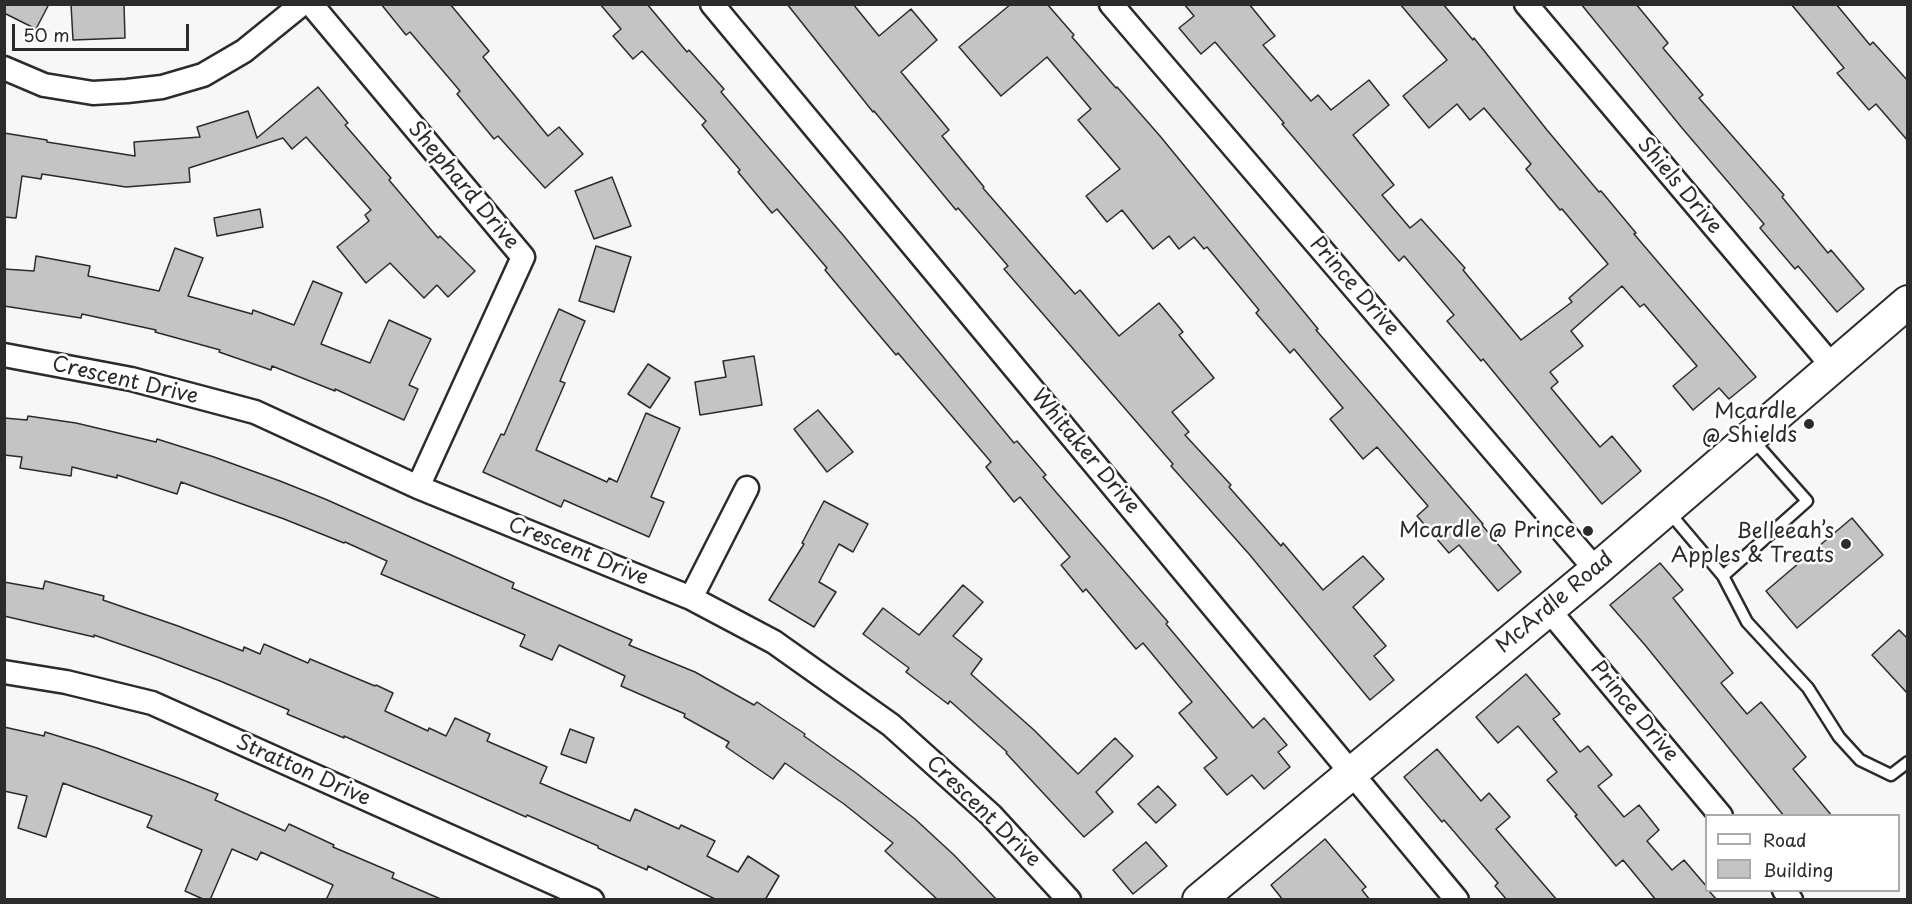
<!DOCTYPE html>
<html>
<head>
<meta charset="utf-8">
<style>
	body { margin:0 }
	#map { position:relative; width:1912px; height:904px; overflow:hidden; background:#f7f7f7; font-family:"Playpen Sans",sans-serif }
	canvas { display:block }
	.frame { position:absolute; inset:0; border:6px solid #2b2b2b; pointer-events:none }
	.legend { position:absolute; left:1705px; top:814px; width:195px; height:78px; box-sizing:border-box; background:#fff; border:2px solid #aaa; margin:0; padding:8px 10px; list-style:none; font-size:18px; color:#2b2b2b }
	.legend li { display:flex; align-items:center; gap:12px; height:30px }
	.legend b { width:30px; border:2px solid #aaa }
	.scale { position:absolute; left:12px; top:24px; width:177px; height:27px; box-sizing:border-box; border:3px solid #2b2b2b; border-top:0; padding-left:8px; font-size:18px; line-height:21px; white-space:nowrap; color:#2b2b2b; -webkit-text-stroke:4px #fff; paint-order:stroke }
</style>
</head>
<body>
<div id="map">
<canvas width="1912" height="904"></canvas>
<div class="frame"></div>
<ul class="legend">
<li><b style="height:8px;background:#fff"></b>Road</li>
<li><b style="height:16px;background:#c4c4c4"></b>Building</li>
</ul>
<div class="scale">50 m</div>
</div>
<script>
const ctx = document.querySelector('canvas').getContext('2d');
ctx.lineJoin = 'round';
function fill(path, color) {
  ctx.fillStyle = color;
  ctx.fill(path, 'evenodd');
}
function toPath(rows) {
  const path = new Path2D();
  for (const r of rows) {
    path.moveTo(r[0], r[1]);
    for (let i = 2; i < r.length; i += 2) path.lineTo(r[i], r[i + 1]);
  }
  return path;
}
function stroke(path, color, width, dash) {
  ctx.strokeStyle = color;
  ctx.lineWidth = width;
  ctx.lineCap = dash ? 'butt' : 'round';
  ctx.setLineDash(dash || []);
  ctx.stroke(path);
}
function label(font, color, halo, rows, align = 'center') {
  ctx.font = font + ' "Playpen Sans",sans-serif';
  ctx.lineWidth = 5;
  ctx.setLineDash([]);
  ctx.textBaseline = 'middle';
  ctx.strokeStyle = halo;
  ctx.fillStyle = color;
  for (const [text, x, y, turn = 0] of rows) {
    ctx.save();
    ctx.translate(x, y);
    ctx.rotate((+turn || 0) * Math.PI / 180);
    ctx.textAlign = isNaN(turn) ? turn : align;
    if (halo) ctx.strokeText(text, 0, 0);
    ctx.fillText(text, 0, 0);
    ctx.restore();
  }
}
const building = toPath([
	[4,4,49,4,36,29,4,13,4,4],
	[71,4,124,4,125,38,73,40,71,4],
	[381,4,450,4,489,51,483,57,548,136,559,127,583,154,545,188,498,136,494,139,457,94,460,91,410,32,406,35,381,4],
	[600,4,647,4,687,52,689,50,724,89,721,92,843,235,1014,443,1017,441,1046,475,1043,477,1168,622,1166,624,1253,728,1264,718,1287,745,1278,752,1290,767,1264,789,1252,775,1227,795,1204,768,1217,758,1179,713,1192,702,1143,643,1136,649,1086,589,1083,592,1061,565,1070,557,1020,497,1014,502,986,467,991,462,898,353,896,355,869,323,825,270,827,268,777,209,772,213,738,172,740,170,702,125,706,121,642,51,633,59,613,36,621,29,600,4],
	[787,4,853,4,879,36,911,9,937,40,901,72,949,130,942,136,984,187,983,188,1075,294,1080,290,1119,336,1159,303,1183,332,1179,335,1214,378,1172,412,1189,432,1185,435,1231,485,1229,487,1281,546,1283,543,1323,590,1363,556,1384,579,1353,607,1386,646,1374,656,1394,680,1370,700,1249,554,1171,466,1173,464,1004,269,1008,266,958,208,956,210,874,111,873,112,787,4],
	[1011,4,1047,4,1074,35,1072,37,1116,88,1117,87,1160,136,1318,329,1316,330,1483,524,1482,525,1521,572,1498,591,1459,545,1449,553,1417,516,1428,506,1377,447,1363,459,1330,419,1343,408,1294,349,1290,353,1256,313,1259,310,1207,247,1204,249,1194,237,1179,249,1169,236,1153,249,1122,210,1107,222,1086,196,1120,169,1078,120,1091,109,1047,57,1001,96,959,47,1011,4],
	[1184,4,1249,4,1275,36,1263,45,1311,101,1318,95,1331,110,1369,80,1389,105,1353,135,1394,185,1382,195,1410,228,1421,219,1465,268,1463,270,1521,340,1572,302,1569,298,1608,264,1562,209,1560,210,1526,169,1531,164,1484,108,1470,120,1457,104,1429,128,1403,96,1447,60,1400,4,1443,4,1473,40,1474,38,1547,130,1599,192,1601,191,1636,233,1634,234,1756,377,1729,399,1719,388,1693,410,1673,386,1697,366,1644,304,1640,307,1622,286,1571,331,1583,346,1550,372,1558,382,1551,388,1600,447,1612,436,1641,471,1602,504,1483,359,1481,361,1447,321,1454,315,1404,256,1399,261,1282,124,1284,123,1215,42,1201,54,1179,28,1194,16,1184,4],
	[1581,4,1636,4,1668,43,1663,48,1703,95,1699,98,1784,195,1782,197,1828,253,1831,250,1864,289,1837,312,1798,266,1795,269,1760,228,1764,224,1682,128,1581,4],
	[1791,4,1836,4,1870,45,1873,42,1908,81,1908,141,1876,104,1869,110,1837,73,1844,68,1791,4],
	[318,87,348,123,345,125,391,178,389,180,438,238,440,236,475,271,448,297,437,285,424,298,390,263,366,283,337,247,369,221,365,215,371,210,306,137,292,149,283,138,189,168,190,182,126,187,42,174,41,179,22,176,16,218,4,217,4,133,47,140,47,142,135,156,134,142,200,137,197,127,248,111,257,138,318,87],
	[612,177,631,226,594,239,575,191,612,177],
	[260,209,263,227,217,236,214,218,260,209],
	[596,246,631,257,614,312,579,301,596,246],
	[175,248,203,258,188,296,252,314,253,310,294,325,313,281,342,293,321,344,370,363,389,320,431,339,409,385,418,389,404,420,335,389,335,391,272,366,271,370,219,352,220,350,155,332,156,330,82,314,81,318,4,306,4,269,34,271,36,256,90,266,88,276,159,291,175,248],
	[559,309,585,321,560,381,565,383,536,450,607,482,609,478,617,482,646,413,680,428,651,497,664,502,649,537,564,500,561,507,483,472,501,434,504,435,559,309],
	[754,356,762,405,700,415,695,382,726,377,723,361,754,356],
	[648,364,670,378,650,408,628,394,648,364],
	[818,410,853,452,827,472,794,429,818,410],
	[28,416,76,423,156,442,157,439,214,457,280,481,325,499,514,583,512,588,632,640,629,645,695,672,754,705,757,702,805,734,804,736,856,773,915,819,954,855,997,900,938,900,885,851,893,843,844,804,785,763,773,779,726,747,729,742,684,717,685,714,621,686,625,676,559,645,552,660,520,646,525,635,381,574,387,561,345,542,344,543,284,519,181,482,177,494,117,475,117,478,72,467,71,476,20,468,22,457,4,455,4,418,27,420,28,416],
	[824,501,868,524,853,552,839,544,819,582,836,592,814,627,769,600,804,544,802,543,824,501],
	[1852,518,1883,555,1797,628,1766,591,1852,518],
	[1660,563,1683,590,1673,598,1733,673,1721,683,1747,714,1761,702,1781,726,1806,757,1793,769,1832,816,1784,816,1645,645,1610,605,1660,563],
	[45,581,104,596,103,600,178,626,243,651,244,647,260,654,264,644,308,663,310,659,375,686,376,685,393,693,385,711,428,731,429,728,446,736,455,718,490,734,487,741,547,767,540,783,630,821,635,809,679,829,681,825,715,841,707,856,738,872,748,856,779,876,765,900,717,900,648,866,647,870,598,848,598,846,527,815,526,817,344,736,344,738,287,714,289,710,220,681,160,658,94,635,94,637,4,616,4,582,43,589,45,581],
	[963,585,983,602,953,636,982,659,971,674,1034,730,1078,774,1115,738,1133,756,1096,792,1113,812,1084,837,1006,753,1007,752,950,701,948,704,906,672,909,668,863,634,883,608,919,635,963,585],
	[1899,630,1908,639,1908,694,1872,655,1899,630],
	[1526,674,1560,714,1553,719,1580,752,1588,746,1612,775,1598,786,1624,817,1639,805,1659,830,1647,841,1672,870,1684,860,1707,887,1707,891,1709,891,1717,900,1656,900,1623,860,1616,866,1575,816,1577,815,1547,780,1557,772,1518,726,1498,743,1476,717,1526,674],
	[4,727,44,736,45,732,97,748,178,778,218,794,215,800,285,831,289,824,334,845,333,847,394,873,392,878,443,900,326,900,333,885,261,852,257,860,232,849,210,900,205,900,185,891,202,850,147,827,152,816,63,783,46,837,18,828,27,796,4,791,4,727],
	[570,729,594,738,586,763,561,754,570,729],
	[1437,749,1481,801,1489,793,1510,817,1496,829,1557,900,1507,900,1495,886,1498,883,1444,820,1442,822,1404,777,1437,749],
	[1158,786,1176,805,1156,823,1138,804,1158,786],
	[1325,839,1366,887,1362,890,1370,900,1283,900,1271,885,1325,839],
	[1146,842,1167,866,1133,894,1113,870,1146,842]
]);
fill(building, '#c4c4c4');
stroke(building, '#2b2b2b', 1.5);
const service = toPath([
	[1668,511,1723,576,1807,501,1753,440],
	[1723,576,1747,622,1808,688,1839,737,1860,760,1891,775,1908,762]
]);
const minor = toPath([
	[311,4,523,257,418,487],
	[712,4,1457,900],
	[1111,4,1596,570],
	[1526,4,1833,367],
	[4,68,44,85,93,93,127,91,162,87,203,75,244,51,302,4],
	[4,355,131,379,255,412,418,487,691,598,774,642,891,725,991,815,1069,900],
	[691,598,747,488],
	[1548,609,1721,816],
	[4,672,66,682,152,703,592,900],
	[1784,890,1791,900]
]);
const secondary = toPath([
	[1199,900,1596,570,1908,302]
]);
stroke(service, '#2b2b2b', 15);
stroke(minor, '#2b2b2b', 27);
stroke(secondary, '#2b2b2b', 36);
stroke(service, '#fff', 10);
stroke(minor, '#fff', 22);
stroke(secondary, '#fff', 32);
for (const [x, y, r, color] of [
	[1809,424,6,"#2b2b2b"],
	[1588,531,6,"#2b2b2b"],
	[1846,544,6,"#2b2b2b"]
]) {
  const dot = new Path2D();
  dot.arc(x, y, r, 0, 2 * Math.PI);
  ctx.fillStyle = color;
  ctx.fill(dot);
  stroke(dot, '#fff', 2);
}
label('21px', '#2b2b2b', '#fff', [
	["Shephard Drive",463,186,50],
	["Shiels Drive",1679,186,50],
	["Prince Drive",1354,287,49],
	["Crescent Drive",125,381,13],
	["Whitaker Drive",1085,452,50],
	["Crescent Drive",578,552,22],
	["McArdle Road",1555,603,-40],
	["Prince Drive",1634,712,50],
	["Stratton Drive",303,771,24],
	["Crescent Drive",983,812,44]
]);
label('21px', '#2b2b2b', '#fff', [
	["Mcardle",1797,412],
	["@ Shields",1797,436],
	["Mcardle @ Prince",1576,531],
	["Belleeah’s",1834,532],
	["Apples & Treats",1834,556]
], 'right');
</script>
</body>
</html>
